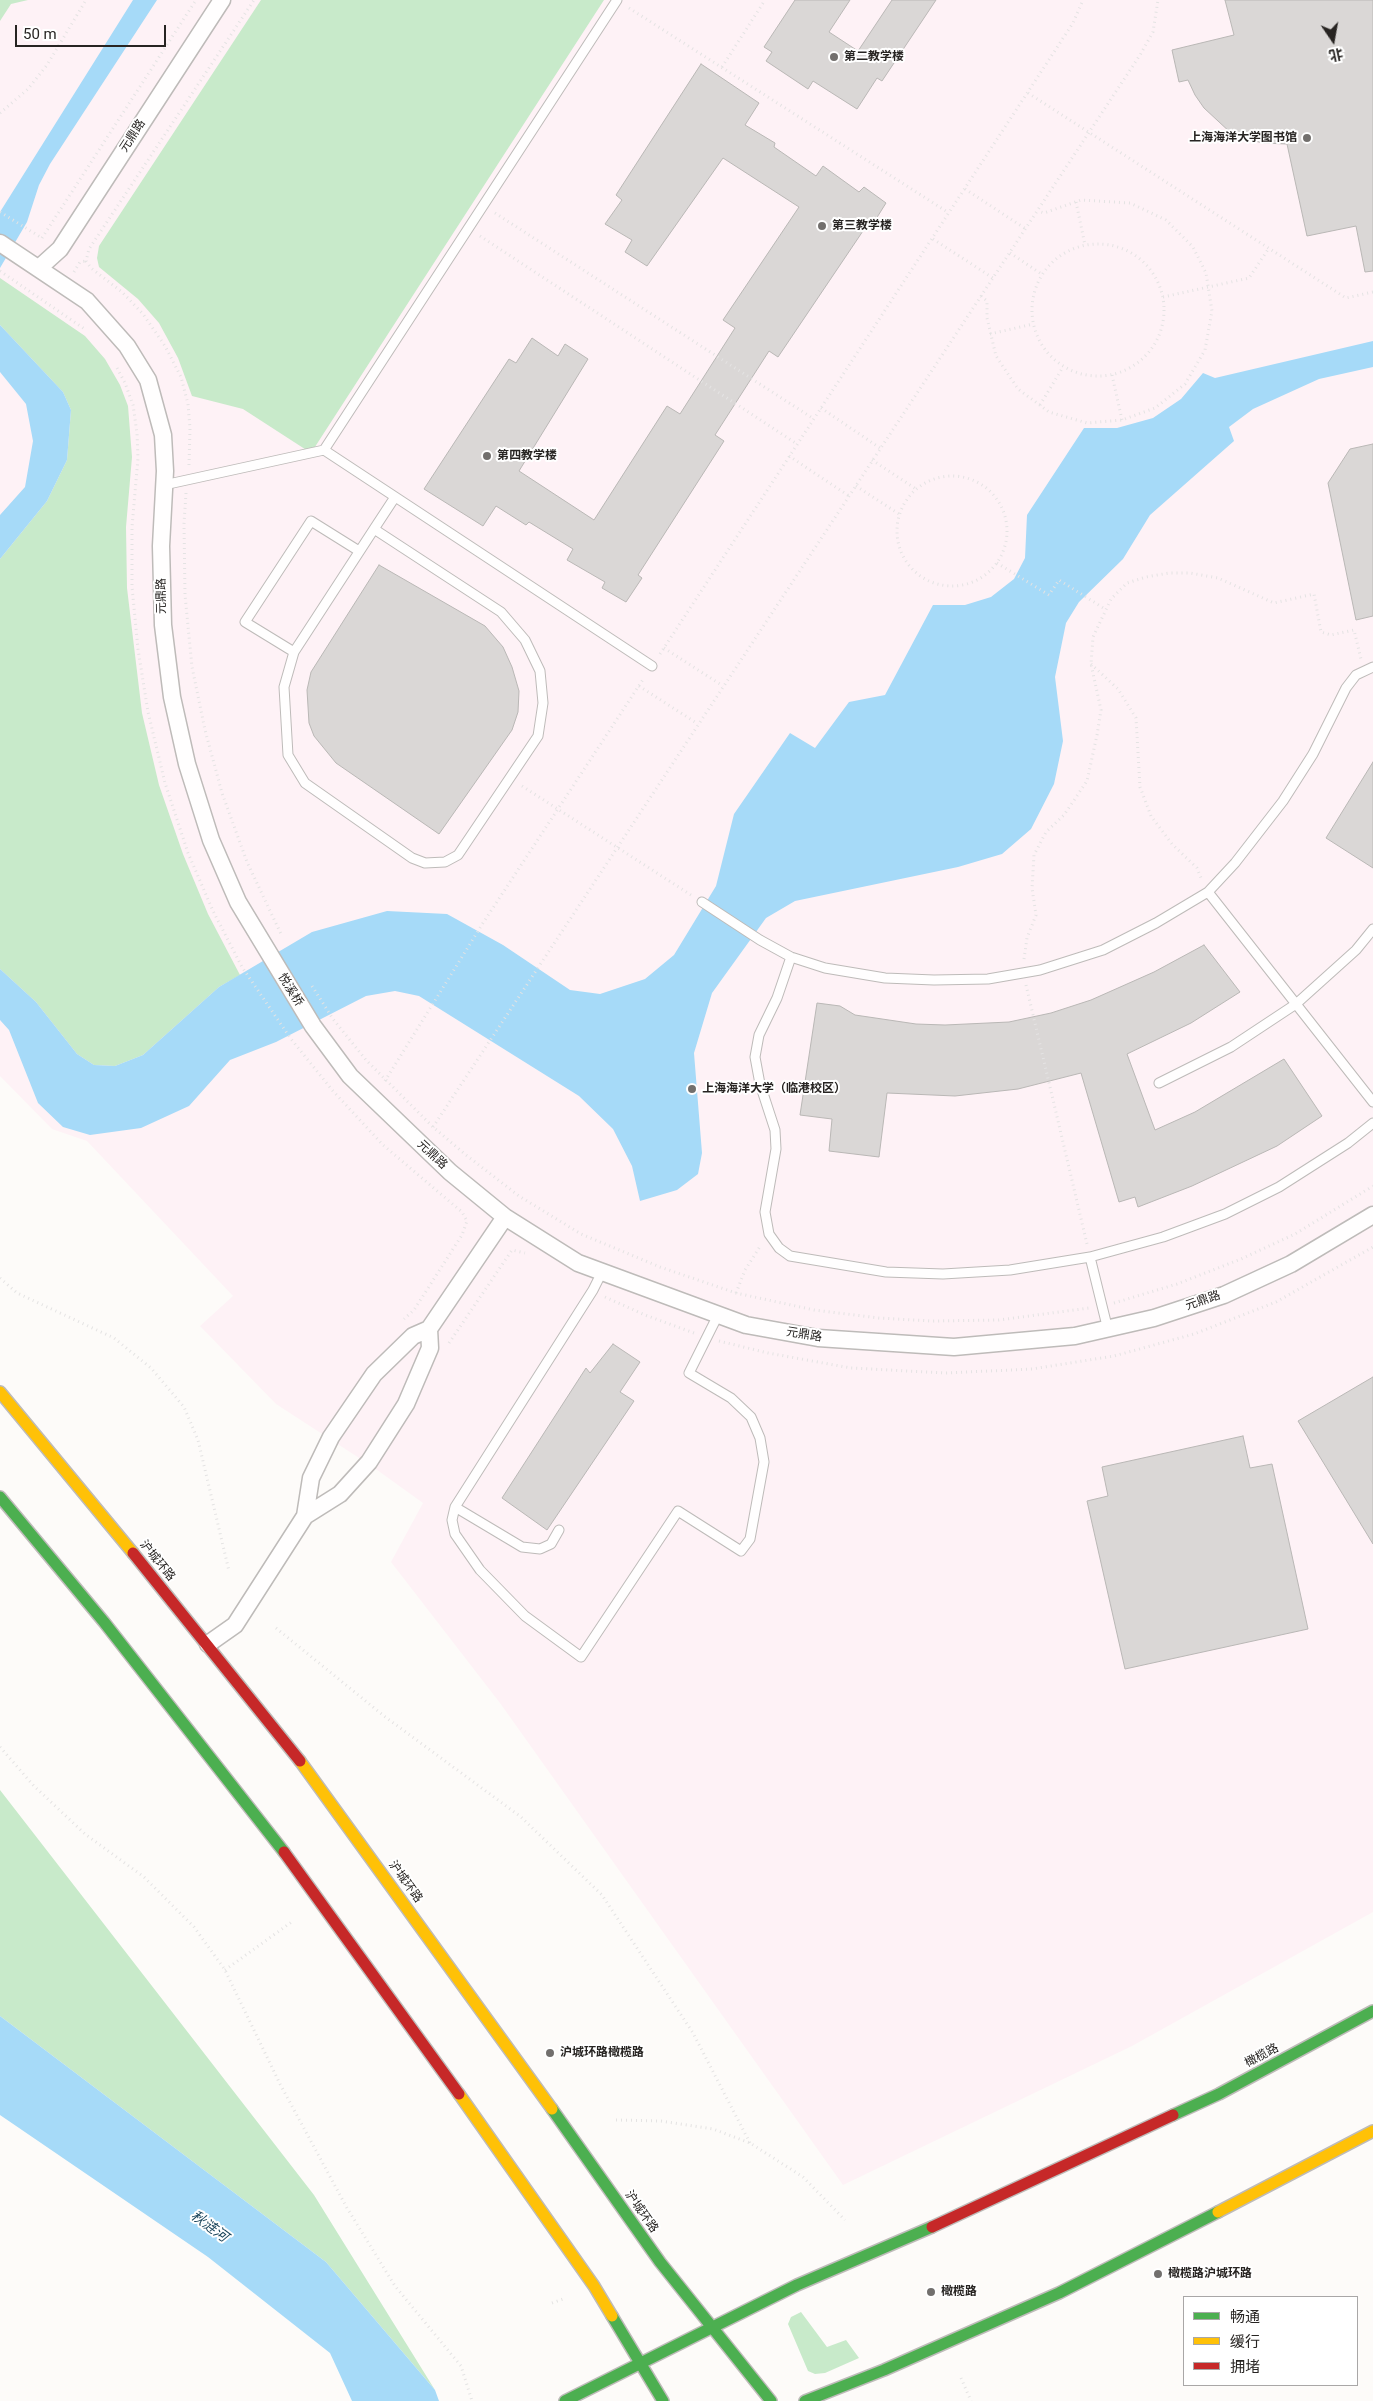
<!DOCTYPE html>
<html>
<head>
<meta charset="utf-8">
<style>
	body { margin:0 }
	#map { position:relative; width:1373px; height:2401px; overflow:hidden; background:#fdfbf9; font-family:Roboto,"Noto Sans SC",sans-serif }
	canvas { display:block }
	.legend { position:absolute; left:1183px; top:2296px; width:175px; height:90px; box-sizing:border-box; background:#fff; border:1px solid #a9a7a7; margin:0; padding:6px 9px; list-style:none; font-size:15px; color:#272422 }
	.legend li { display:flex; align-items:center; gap:10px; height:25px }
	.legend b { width:25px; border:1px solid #a9a7a7 }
	.north { position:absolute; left:1308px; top:15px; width:50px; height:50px; -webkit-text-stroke:4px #fff; paint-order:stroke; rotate:168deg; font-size:14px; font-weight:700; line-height:20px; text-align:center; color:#272422 }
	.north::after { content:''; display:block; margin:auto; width:18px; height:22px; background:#272422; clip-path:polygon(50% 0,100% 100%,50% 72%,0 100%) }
	.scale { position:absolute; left:15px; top:25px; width:151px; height:22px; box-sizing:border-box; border:2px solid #272422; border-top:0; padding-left:6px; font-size:15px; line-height:18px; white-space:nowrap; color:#272422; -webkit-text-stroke:4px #fff; paint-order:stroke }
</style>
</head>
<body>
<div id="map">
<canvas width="1373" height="2401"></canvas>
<ul class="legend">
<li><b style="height:6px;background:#4caf50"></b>畅通</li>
<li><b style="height:6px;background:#ffc107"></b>缓行</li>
<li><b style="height:6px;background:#c62828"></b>拥堵</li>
</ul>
<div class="north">北</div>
<div class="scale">50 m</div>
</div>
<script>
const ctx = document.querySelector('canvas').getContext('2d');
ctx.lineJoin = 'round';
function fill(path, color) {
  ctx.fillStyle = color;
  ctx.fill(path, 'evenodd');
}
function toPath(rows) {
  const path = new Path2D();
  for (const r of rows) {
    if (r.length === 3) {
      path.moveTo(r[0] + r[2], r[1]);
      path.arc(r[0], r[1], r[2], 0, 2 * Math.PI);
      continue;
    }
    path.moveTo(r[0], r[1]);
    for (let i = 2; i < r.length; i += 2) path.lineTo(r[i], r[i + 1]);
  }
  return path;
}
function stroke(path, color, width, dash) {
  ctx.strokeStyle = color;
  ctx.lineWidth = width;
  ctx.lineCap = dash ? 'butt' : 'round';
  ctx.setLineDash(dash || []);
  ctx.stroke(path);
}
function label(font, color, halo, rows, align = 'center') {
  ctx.font = font + ' Roboto,"Noto Sans SC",sans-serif';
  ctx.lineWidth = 4;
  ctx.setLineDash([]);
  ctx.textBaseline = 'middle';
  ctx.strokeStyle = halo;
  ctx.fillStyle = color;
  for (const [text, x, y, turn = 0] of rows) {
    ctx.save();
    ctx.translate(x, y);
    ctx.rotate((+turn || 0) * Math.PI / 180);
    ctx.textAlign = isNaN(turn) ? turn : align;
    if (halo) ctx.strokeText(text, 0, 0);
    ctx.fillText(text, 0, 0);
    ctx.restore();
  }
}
fill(toPath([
	[0,0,1373,0,1373,1912,1132,2046,843,2185,500,1703,391,1562,423,1503,373,1467,276,1404,200,1326,233,1296,87,1141,52,1129,0,1076]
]), '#fef2f6');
fill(toPath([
	[0,0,28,0,11,4,0,21],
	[261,0,604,0,311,453,243,409,192,396,178,358,159,323,138,299,99,267,97,258,99,246],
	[0,278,85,336,105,359,120,385,128,406,132,457,126,527,127,588,142,713,159,785,183,854,208,914,240,975,219,987,143,1055,115,1066,94,1065,77,1054,36,1002,0,969,0,559,47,501,67,460,71,410,63,392,0,325],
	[0,1790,314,2195,435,2390,326,2262,0,2016],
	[801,2312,827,2347,846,2340,859,2358,825,2373,815,2374,808,2371,788,2324,791,2317]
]), '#c8eaca');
fill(toPath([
	[133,0,157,0,50,164,39,185,27,222,0,268,0,212],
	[0,325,63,392,71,410,67,460,47,501,0,559,0,515,25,487,33,441,26,404,0,372],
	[1373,341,1373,367,1319,379,1253,409,1229,427,1234,441,1150,515,1123,559,1079,602,1066,623,1055,677,1063,741,1054,784,1031,829,1002,854,958,867,795,901,766,918,712,993,694,1053,702,1153,698,1174,677,1190,640,1201,632,1166,613,1129,579,1096,419,996,395,991,366,996,276,1042,230,1060,189,1106,141,1128,90,1135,63,1127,38,1103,9,1030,0,1020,0,969,36,1002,77,1054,94,1065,115,1066,143,1055,219,987,312,932,387,911,447,914,503,945,570,990,600,994,645,979,674,955,716,886,734,814,790,733,815,748,849,702,885,695,933,605,965,605,991,597,1014,579,1025,558,1027,515,1084,428,1117,428,1153,418,1181,399,1203,373,1215,378],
	[0,2016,326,2262,435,2390,439,2401,352,2401,330,2353,208,2257,0,2115]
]), '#a6daf8');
const building = toPath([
	[795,0,850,0,829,32,858,51,892,0,936,0,882,81,877,78,857,109,813,81,808,89,766,61,772,52,764,47,795,0],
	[1225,0,1373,0,1373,271,1365,272,1356,226,1307,236,1287,144,1262,143,1232,134,1204,108,1195,95,1188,80,1179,82,1172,50,1234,35,1225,0],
	[701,64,759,103,745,125,775,143,774,147,816,176,823,166,859,192,864,187,886,203,871,227,867,225,778,357,769,351,715,435,724,441,638,575,642,578,626,602,602,588,605,582,567,560,573,549,529,522,526,525,496,506,483,526,424,489,509,359,516,363,532,338,558,356,565,344,588,359,519,471,594,520,667,406,680,414,735,328,723,320,799,207,723,158,647,266,625,252,632,240,605,224,622,200,616,195,701,64],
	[1373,444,1373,616,1356,620,1328,483,1350,449,1373,444],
	[379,565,485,626,503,647,512,667,519,691,518,712,512,730,439,834,336,763,314,736,309,723,307,690,311,672,379,565],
	[1373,762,1373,868,1326,838,1373,762],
	[1204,945,1240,992,1191,1023,1127,1054,1155,1130,1195,1112,1284,1059,1322,1116,1277,1146,1192,1186,1138,1207,1135,1197,1119,1202,1081,1073,1018,1089,955,1096,887,1093,879,1157,829,1151,832,1119,800,1115,817,1003,840,1006,855,1015,916,1024,945,1025,1009,1022,1051,1013,1091,1000,1154,972,1204,945],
	[613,1344,640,1362,620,1392,634,1401,547,1530,502,1498,586,1368,590,1373,613,1344],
	[1373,1377,1373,1544,1298,1421,1373,1377],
	[1243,1436,1250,1468,1272,1464,1308,1629,1125,1669,1087,1501,1108,1496,1102,1467,1243,1436]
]);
fill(building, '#dad7d6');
stroke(building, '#bab8b6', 1);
const lane = toPath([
	[617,0,324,450,652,666],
	[164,485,324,450],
	[374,529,501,612,525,640,540,671,543,703,538,736,458,855,445,862,425,863,412,858,305,783,288,755,284,687,294,652,374,529,395,497],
	[294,652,245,622,311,521,359,551],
	[1208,892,1373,1102],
	[702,902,760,940,791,957,825,968,885,978,934,980,988,979,1040,970,1103,950,1156,923,1208,892,1235,863,1283,801,1313,754,1346,688,1356,675,1373,667],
	[791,957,777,998,759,1035,755,1057,760,1084,775,1130,776,1149,765,1212,769,1234,779,1248,790,1256,886,1272,943,1274,1010,1270,1090,1257,1163,1237,1225,1214,1279,1187,1348,1143,1373,1123],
	[1159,1083,1231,1047,1296,1004,1356,950,1373,929],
	[1090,1257,1108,1330],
	[602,1272,593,1290,455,1507,452,1520,455,1534,480,1570,525,1616,581,1657,678,1511,741,1551,750,1539,764,1462,760,1438,751,1417,731,1398,689,1373,718,1315],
	[455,1507,522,1547,540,1549,551,1544,559,1530]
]);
const street = toPath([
	[0,243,87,301,127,346,148,380,163,435,165,471,161,546,163,625,172,697,187,764,211,840,238,902,313,1026,350,1076,450,1172,505,1217,578,1263,746,1325,818,1338,954,1347,1075,1336,1154,1318,1224,1295,1291,1264,1373,1215],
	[39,268,60,249,222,0],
	[305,1516,340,1494,369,1462,406,1404,430,1348,429,1329],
	[208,1644,235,1625,305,1516,311,1478,331,1437,374,1374,413,1336,429,1329,505,1217]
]);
const fast = toPath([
	[0,1497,104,1622,284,1852],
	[552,2109,660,2262,771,2401],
	[1173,2115,1219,2094,1373,2011],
	[612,2316,663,2401],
	[565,2401,797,2285,932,2227],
	[805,2401,884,2370,1059,2293,1218,2212]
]);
const slow = toPath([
	[0,1392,133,1553],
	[300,1761,552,2109],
	[459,2094,594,2286,612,2316],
	[1218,2212,1373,2131]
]);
const jam = toPath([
	[133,1553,300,1761],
	[284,1852,459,2094],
	[932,2227,1173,2115]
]);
stroke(lane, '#bebbb9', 11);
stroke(street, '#bebbb9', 19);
stroke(fast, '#bebbb9', 14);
stroke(slow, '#bebbb9', 14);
stroke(jam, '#bebbb9', 14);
stroke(toPath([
	[629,8,949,213],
	[722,67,765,0],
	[1028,93,1346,298,1373,292],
	[0,113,28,89,47,65,86,0],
	[965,189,1026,229],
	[1076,202,1085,245],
	[0,212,42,238],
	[495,213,814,419],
	[480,236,797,444],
	[42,238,196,0],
	[933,239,993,278],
	[1098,310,66],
	[1010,253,1043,275],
	[0,271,86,330],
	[74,272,80,262,86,261],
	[981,296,987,301,987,318,996,356,1018,389,1049,412,1087,423,1122,420,1155,408,1185,384,1205,350,1212,311,1206,273,1193,247,1166,220,1130,203,1081,200,1044,213,1038,211],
	[1163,297,1249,278,1269,248],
	[990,334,1033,324],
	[117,368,125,383,133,405,137,433,138,458,132,527,132,587,138,649,148,712,165,783,188,853,213,911,242,967,291,1039,333,1091,383,1145,462,1212,467,1221,462,1235,414,1310,404,1319],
	[1112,375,1122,420],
	[1040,405,1063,367],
	[821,408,880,448],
	[789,456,849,496],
	[872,460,916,489],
	[189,465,190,428,188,404,181,377,165,346,143,314,122,292,91,268,86,261,89,249,254,0],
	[952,531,55],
	[856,486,899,514],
	[186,493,184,524,185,595,192,667,205,730,222,793,247,862,281,934],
	[997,563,1049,595,1059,580,1105,609],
	[664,648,723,686],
	[660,654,1073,23,1083,0],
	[1091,664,1118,689,1136,718,1140,787,1151,816,1172,844,1197,868,1201,878],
	[639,686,698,724],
	[522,786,691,895],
	[1024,959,1027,938,1036,915,1032,888,1034,855,1046,832,1064,815,1087,781,1097,735,1101,710,1091,664,1093,637,1111,599,1127,583,1146,577,1169,573,1190,573,1218,578,1274,603,1314,594,1321,632,1331,635,1354,630,1361,659],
	[1026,985,1087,1244],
	[312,986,333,1019,366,1060,433,1127,466,1155,519,1196,581,1234,660,1267,736,1293,814,1310,879,1318,931,1321,999,1320,1089,1308],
	[385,1081,483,923,644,678],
	[433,1127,1140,55,1153,32,1158,0],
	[0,1278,17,1293,114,1338,151,1368,184,1407,198,1440,229,1571],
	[736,1293,745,1270,761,1245],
	[605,1297,645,1315,694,1333],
	[1114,1303,1177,1284,1241,1259,1295,1234,1373,1186],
	[719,1341,768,1353,851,1368,946,1373,1032,1369,1114,1356,1194,1334,1276,1302,1373,1247],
	[449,1343,512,1250,525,1253],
	[276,1628,384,1716,521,1817,602,1895,693,2033,750,2143],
	[0,1747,34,1786,85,1834,144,1877,194,1927,225,1970,280,2084,347,2208,395,2286,461,2366,472,2401],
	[225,1970,293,1921],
	[616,2120,661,2121,713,2129,750,2143,803,2177,845,2220],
	[552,2303,563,2299],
	[961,2378,971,2401]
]), '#e4e3e3', 3, [1, 4]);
stroke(lane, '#fffefe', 9);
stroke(street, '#fffefe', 16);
stroke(fast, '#4caf50', 11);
stroke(slow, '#ffc107', 11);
stroke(jam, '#c62828', 11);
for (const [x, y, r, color] of [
	[834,57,5,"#726f6d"],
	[1307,138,5,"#726f6d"],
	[822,226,5,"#726f6d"],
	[487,456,5,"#726f6d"],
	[692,1089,5,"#726f6d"],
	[550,2053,5,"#726f6d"],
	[1158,2274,5,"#726f6d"],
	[931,2292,5,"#726f6d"]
]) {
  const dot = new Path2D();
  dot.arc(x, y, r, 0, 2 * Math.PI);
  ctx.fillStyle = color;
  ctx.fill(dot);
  stroke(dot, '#fff', 2);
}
label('bold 12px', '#272422', '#fff', [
	["第二教学楼",844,57],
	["上海海洋大学图书馆",1297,138,"right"],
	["第三教学楼",832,226],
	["第四教学楼",497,456],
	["上海海洋大学（临港校区）",702,1089],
	["沪城环路橄榄路",560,2053],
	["橄榄路沪城环路",1168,2274],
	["橄榄路",941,2292]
], 'left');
label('12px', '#272422', '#fff', [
	["元鼎路",133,136,-57],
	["元鼎路",162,596,-91],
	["悦溪桥",290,990,58],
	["元鼎路",432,1155,43],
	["元鼎路",1203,1301,-19],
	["元鼎路",804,1335,9],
	["沪城环路",157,1561,51],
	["沪城环路",405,1882,54],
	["橄榄路",1262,2056,-28],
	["沪城环路",641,2212,55]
]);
label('italic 14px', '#19445a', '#fff', [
	["秋涟河",209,2227,36]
]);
</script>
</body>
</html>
